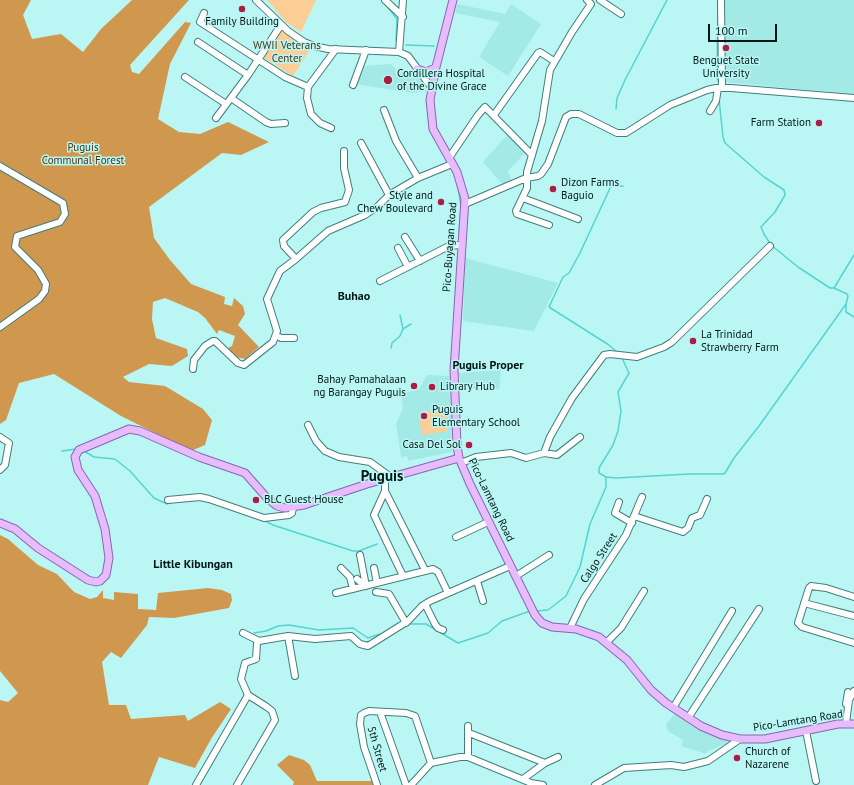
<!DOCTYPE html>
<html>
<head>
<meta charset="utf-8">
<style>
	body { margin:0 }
	#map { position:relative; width:854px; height:785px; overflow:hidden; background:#baf7f4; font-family:"PT Sans",sans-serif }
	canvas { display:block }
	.scale { position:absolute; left:708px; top:24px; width:69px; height:18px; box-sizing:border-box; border:2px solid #011716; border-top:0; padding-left:5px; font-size:12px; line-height:14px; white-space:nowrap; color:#011716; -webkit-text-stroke:3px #baf7f4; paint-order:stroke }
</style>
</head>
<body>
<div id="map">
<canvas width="854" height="785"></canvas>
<div class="scale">100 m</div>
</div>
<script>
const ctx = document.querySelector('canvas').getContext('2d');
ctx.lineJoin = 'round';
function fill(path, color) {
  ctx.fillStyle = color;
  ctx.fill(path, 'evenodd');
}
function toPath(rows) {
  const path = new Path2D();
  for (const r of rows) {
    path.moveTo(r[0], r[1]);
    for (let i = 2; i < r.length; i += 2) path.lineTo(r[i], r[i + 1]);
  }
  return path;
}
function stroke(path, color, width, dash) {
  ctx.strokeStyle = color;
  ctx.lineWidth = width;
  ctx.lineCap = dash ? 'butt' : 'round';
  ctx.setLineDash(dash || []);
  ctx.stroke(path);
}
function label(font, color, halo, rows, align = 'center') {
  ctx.font = font + ' "PT Sans",sans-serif';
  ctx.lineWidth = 3;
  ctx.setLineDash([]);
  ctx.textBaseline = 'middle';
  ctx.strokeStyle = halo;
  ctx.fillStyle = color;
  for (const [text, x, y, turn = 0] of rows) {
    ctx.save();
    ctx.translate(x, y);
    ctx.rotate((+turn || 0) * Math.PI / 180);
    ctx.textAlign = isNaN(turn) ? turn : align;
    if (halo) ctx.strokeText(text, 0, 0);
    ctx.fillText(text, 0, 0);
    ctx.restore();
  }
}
fill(toPath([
	[725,0,854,0,854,94,724,82],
	[457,4,505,14,511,4,541,24,508,76,479,57,500,22,455,13],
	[392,64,393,67,395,67,396,73,413,72,417,75,427,91,412,93,355,84,363,66],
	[508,134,526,152,508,171,511,180,502,184,483,162],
	[465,258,558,283,534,331,463,321],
	[501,370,499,389,461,388,459,373],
	[427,375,449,376,452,452,408,461,407,456,401,457,396,424,403,408,401,393,418,390],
	[675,713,700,730,731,742,708,751,706,754,681,746,683,740,668,731,666,725]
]), '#a3e9e5');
fill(toPath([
	[267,0,316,0,301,32,286,22],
	[281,30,311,48,293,76,263,57],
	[426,411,446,411,448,431,422,435,419,418]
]), '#fbce95');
fill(toPath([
	[0,0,31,0,23,15,32,39,61,34,83,52,101,29,132,0,189,0,130,65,132,72,139,74,185,22,191,23,170,64,158,119,179,132,200,134,228,122,269,142,241,155,222,153,149,207,154,238,170,260,191,284,225,297,224,304,232,306,234,298,243,306,245,314,238,325,259,347,245,359,236,357,228,348,232,346,235,336,219,330,217,334,205,318,198,312,165,298,153,302,152,319,156,338,187,349,188,356,172,366,149,364,123,377,129,382,165,386,203,409,212,420,205,445,191,451,121,416,54,374,19,383,6,420,0,424],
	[0,535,8,539,38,565,57,574,74,592,90,599,97,597,103,590,103,598,114,600,114,592,138,594,138,609,156,610,158,593,208,588,222,590,231,594,232,600,229,608,174,618,149,617,147,625,121,658,111,652,102,662,109,705,126,705,131,719,185,715,188,721,220,702,231,709,211,739,195,768,159,757,148,785,0,785,0,700,8,702,18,693,0,671],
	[289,755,304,760,310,765,317,781,373,781,375,785,293,785,294,782,277,765]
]), '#cf984e');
stroke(toPath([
	[718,0,717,78,719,83],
	[385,4,397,19,396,41],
	[406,45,434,46],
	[616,109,617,98,625,80,667,0],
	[458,188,461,207,459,232],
	[834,288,854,255],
	[846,304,846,312,854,317],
	[400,315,403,329],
	[391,348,392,343,400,336,403,329,411,324],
	[617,352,609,345,549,307,563,277,569,273,580,253,611,186,623,186],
	[622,358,629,373,618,392,621,411,618,431,613,445,599,468,599,473,606,477,616,478,689,474,723,474,725,473,734,458,759,426,846,304,848,296,847,294,834,288,830,288,798,267,771,245,764,234,761,227,775,212,785,195,784,190,764,177,725,143,723,137,719,99],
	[62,451,76,449],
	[84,451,94,457,115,459,130,471,154,498,167,504,173,502],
	[263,520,273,525,353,551,359,551,377,544],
	[535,611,548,610,566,596,580,567,590,524,606,487,606,478],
	[409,624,426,624,458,643,488,633,502,621,530,611],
	[254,633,266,631,278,626,289,625,319,630,353,628,368,638,380,634]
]), '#54d4d0', 1.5);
const minor = toPath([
	[256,0,288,31,304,42,314,46,328,49,399,52,408,56,431,87],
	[385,0,403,17],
	[600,0,621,14],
	[721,0,722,88],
	[204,13,200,22,285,77,308,87,307,98,311,114,320,123,331,128],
	[198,42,248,75],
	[399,52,403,0],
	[185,77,226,104],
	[353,85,366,50],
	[308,87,336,49],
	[231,98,266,122,271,124,285,123],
	[384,110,396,141,418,178],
	[710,111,716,101,718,88],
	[494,115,538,53,540,52,554,61],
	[216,118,248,75,281,25],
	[361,143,389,195],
	[449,158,478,115,485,107,532,155],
	[0,166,63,203,65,214,60,222,17,236,15,247,38,270,46,284,45,291,39,299,0,327],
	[523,198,578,219],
	[465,204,526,178,538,176,541,174,548,164,566,117,571,114,579,114,617,133,626,133,670,105,707,90,716,88,731,88,854,98],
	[549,225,517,214,516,211,527,188,527,172,542,121,550,70,572,32,591,4,587,0],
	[405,237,420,261],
	[398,248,408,267],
	[296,259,328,231,365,215,377,207,389,195,418,178,452,164],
	[380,281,447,247,457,245,462,246],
	[276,335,281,338,294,338],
	[193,369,194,360,205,346,213,341,215,341,238,363,244,365,273,342,277,331,267,299,280,271,296,259,284,246,283,240,313,212,321,208,345,202,349,190,344,168,344,151],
	[308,425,316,441,325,451,339,457,370,462,392,478],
	[0,437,9,443,5,465,0,470],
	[544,453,550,437,572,398,604,355,610,354,637,357,664,347,672,342,770,246],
	[461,463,476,457,511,453,526,458,544,453,557,455,580,437],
	[385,479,385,491,374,515,403,576],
	[385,491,425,570],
	[168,500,200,497,209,499,264,518,289,515,292,513,293,507],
	[619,502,615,513,632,523],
	[634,516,683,532,688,528,692,518,700,515,707,499],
	[456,537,488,522],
	[360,555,366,586],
	[341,568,350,577,353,589],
	[374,568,377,583],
	[516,576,549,555],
	[357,579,365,586],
	[477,581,483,601],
	[376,592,389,594,406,623],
	[336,593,433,569,438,572,448,593],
	[854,597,826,588,811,586,809,588,798,623,802,627,854,643],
	[804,603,854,616],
	[425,604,435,624,438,628,443,630],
	[570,628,584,599,626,535,642,497],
	[243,633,259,641],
	[288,636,295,676],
	[607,642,621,628,644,591],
	[846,704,848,692],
	[673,708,732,611],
	[380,712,406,785],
	[688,718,759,609],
	[846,723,849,700,854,691],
	[806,731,816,781],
	[469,733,545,763],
	[468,757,468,726],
	[523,779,545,763,558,757],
	[196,785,248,695],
	[237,785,275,720,272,711,267,707,248,695,241,679,245,663,256,659,257,643,259,641,288,636,315,639,351,636,360,644,368,646,408,621,422,606,430,601,510,566],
	[377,785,364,747,360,724,361,715,364,713,369,711,406,713,415,716,431,763],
	[411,785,431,763,460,757,468,757,531,783,543,785],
	[595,785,624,768,671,765,684,767,708,761,740,739]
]);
const major = toPath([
	[453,0,436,67,430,100,433,129,457,172,465,199,454,370,457,446,459,458,470,484,535,615,542,623,552,627,576,629,599,637,627,660,651,690,666,703,701,726,722,735,740,739,765,739,838,724,854,724],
	[417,69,426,72,435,68],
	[0,523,15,529,38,548,88,580,96,582,100,581,106,575,109,558,105,529,95,496,78,470,75,457,79,450,129,429,140,431,199,457,245,473,267,498,277,506,285,508,304,505,367,484,459,458]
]);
stroke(minor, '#437d7b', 8);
stroke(major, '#8b65ac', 9);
stroke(minor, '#fff', 6);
stroke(major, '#e6bcfd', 7);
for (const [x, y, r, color] of [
	[242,9,4,"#ae1b44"],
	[726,48,4,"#ae1b44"],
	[388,80,5,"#ae1b44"],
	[819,123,4,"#ae1b44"],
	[553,189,4,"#ae1b44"],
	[441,202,4,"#ae1b44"],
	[693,341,4,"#ae1b44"],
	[414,386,4,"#ae1b44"],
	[432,387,4,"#ae1b44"],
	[424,416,4,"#ae1b44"],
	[469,445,4,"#ae1b44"],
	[256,500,4,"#ae1b44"],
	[737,758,4,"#ae1b44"]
]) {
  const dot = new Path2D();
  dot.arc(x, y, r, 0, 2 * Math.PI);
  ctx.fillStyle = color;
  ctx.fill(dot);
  stroke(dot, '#baf7f4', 1.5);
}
label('11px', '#011716', '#baf7f4', [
	["Family Building",242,22,"center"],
	["Benguet State",726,61,"center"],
	["University",726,74,"center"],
	["Cordillera Hospital",397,74],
	["of the Divine Grace",397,87],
	["Farm Station",811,123,"right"],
	["Dizon Farms",561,183],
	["Baguio",561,196],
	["Style and",433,196,"right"],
	["Chew Boulevard",433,209,"right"],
	["La Trinidad",701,335],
	["Strawberry Farm",701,348],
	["Bahay Pamahalaan",406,380,"right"],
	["ng Barangay Puguis",406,393,"right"],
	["Library Hub",440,387],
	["Puguis",432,410],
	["Elementary School",432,423],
	["Casa Del Sol",461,445,"right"],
	["BLC Guest House",264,500],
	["Church of",745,752],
	["Nazarene",745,765]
], 'left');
label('11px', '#4a3213', '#baf7f4', [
	["WWII Veterans",287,46],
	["Center",287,59],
	["Puguis",83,148],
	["Communal Forest",83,161]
]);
label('11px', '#011716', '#baf7f4', [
	["Pico-Buyagan Road",450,247,-86],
	["Pico-Lamtang Road",491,500,64],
	["Calgo Street",599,558,-57],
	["Pico-Lamtang Road",798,721,-9],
	["5th Street",377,749,74]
]);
label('bold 12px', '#011716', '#baf7f4', [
	["Buhao",354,297],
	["Puguis Proper",488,366],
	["Little Kibungan",193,565]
]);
label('bold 15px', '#011716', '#baf7f4', [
	["Puguis",382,477]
]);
</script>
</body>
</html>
